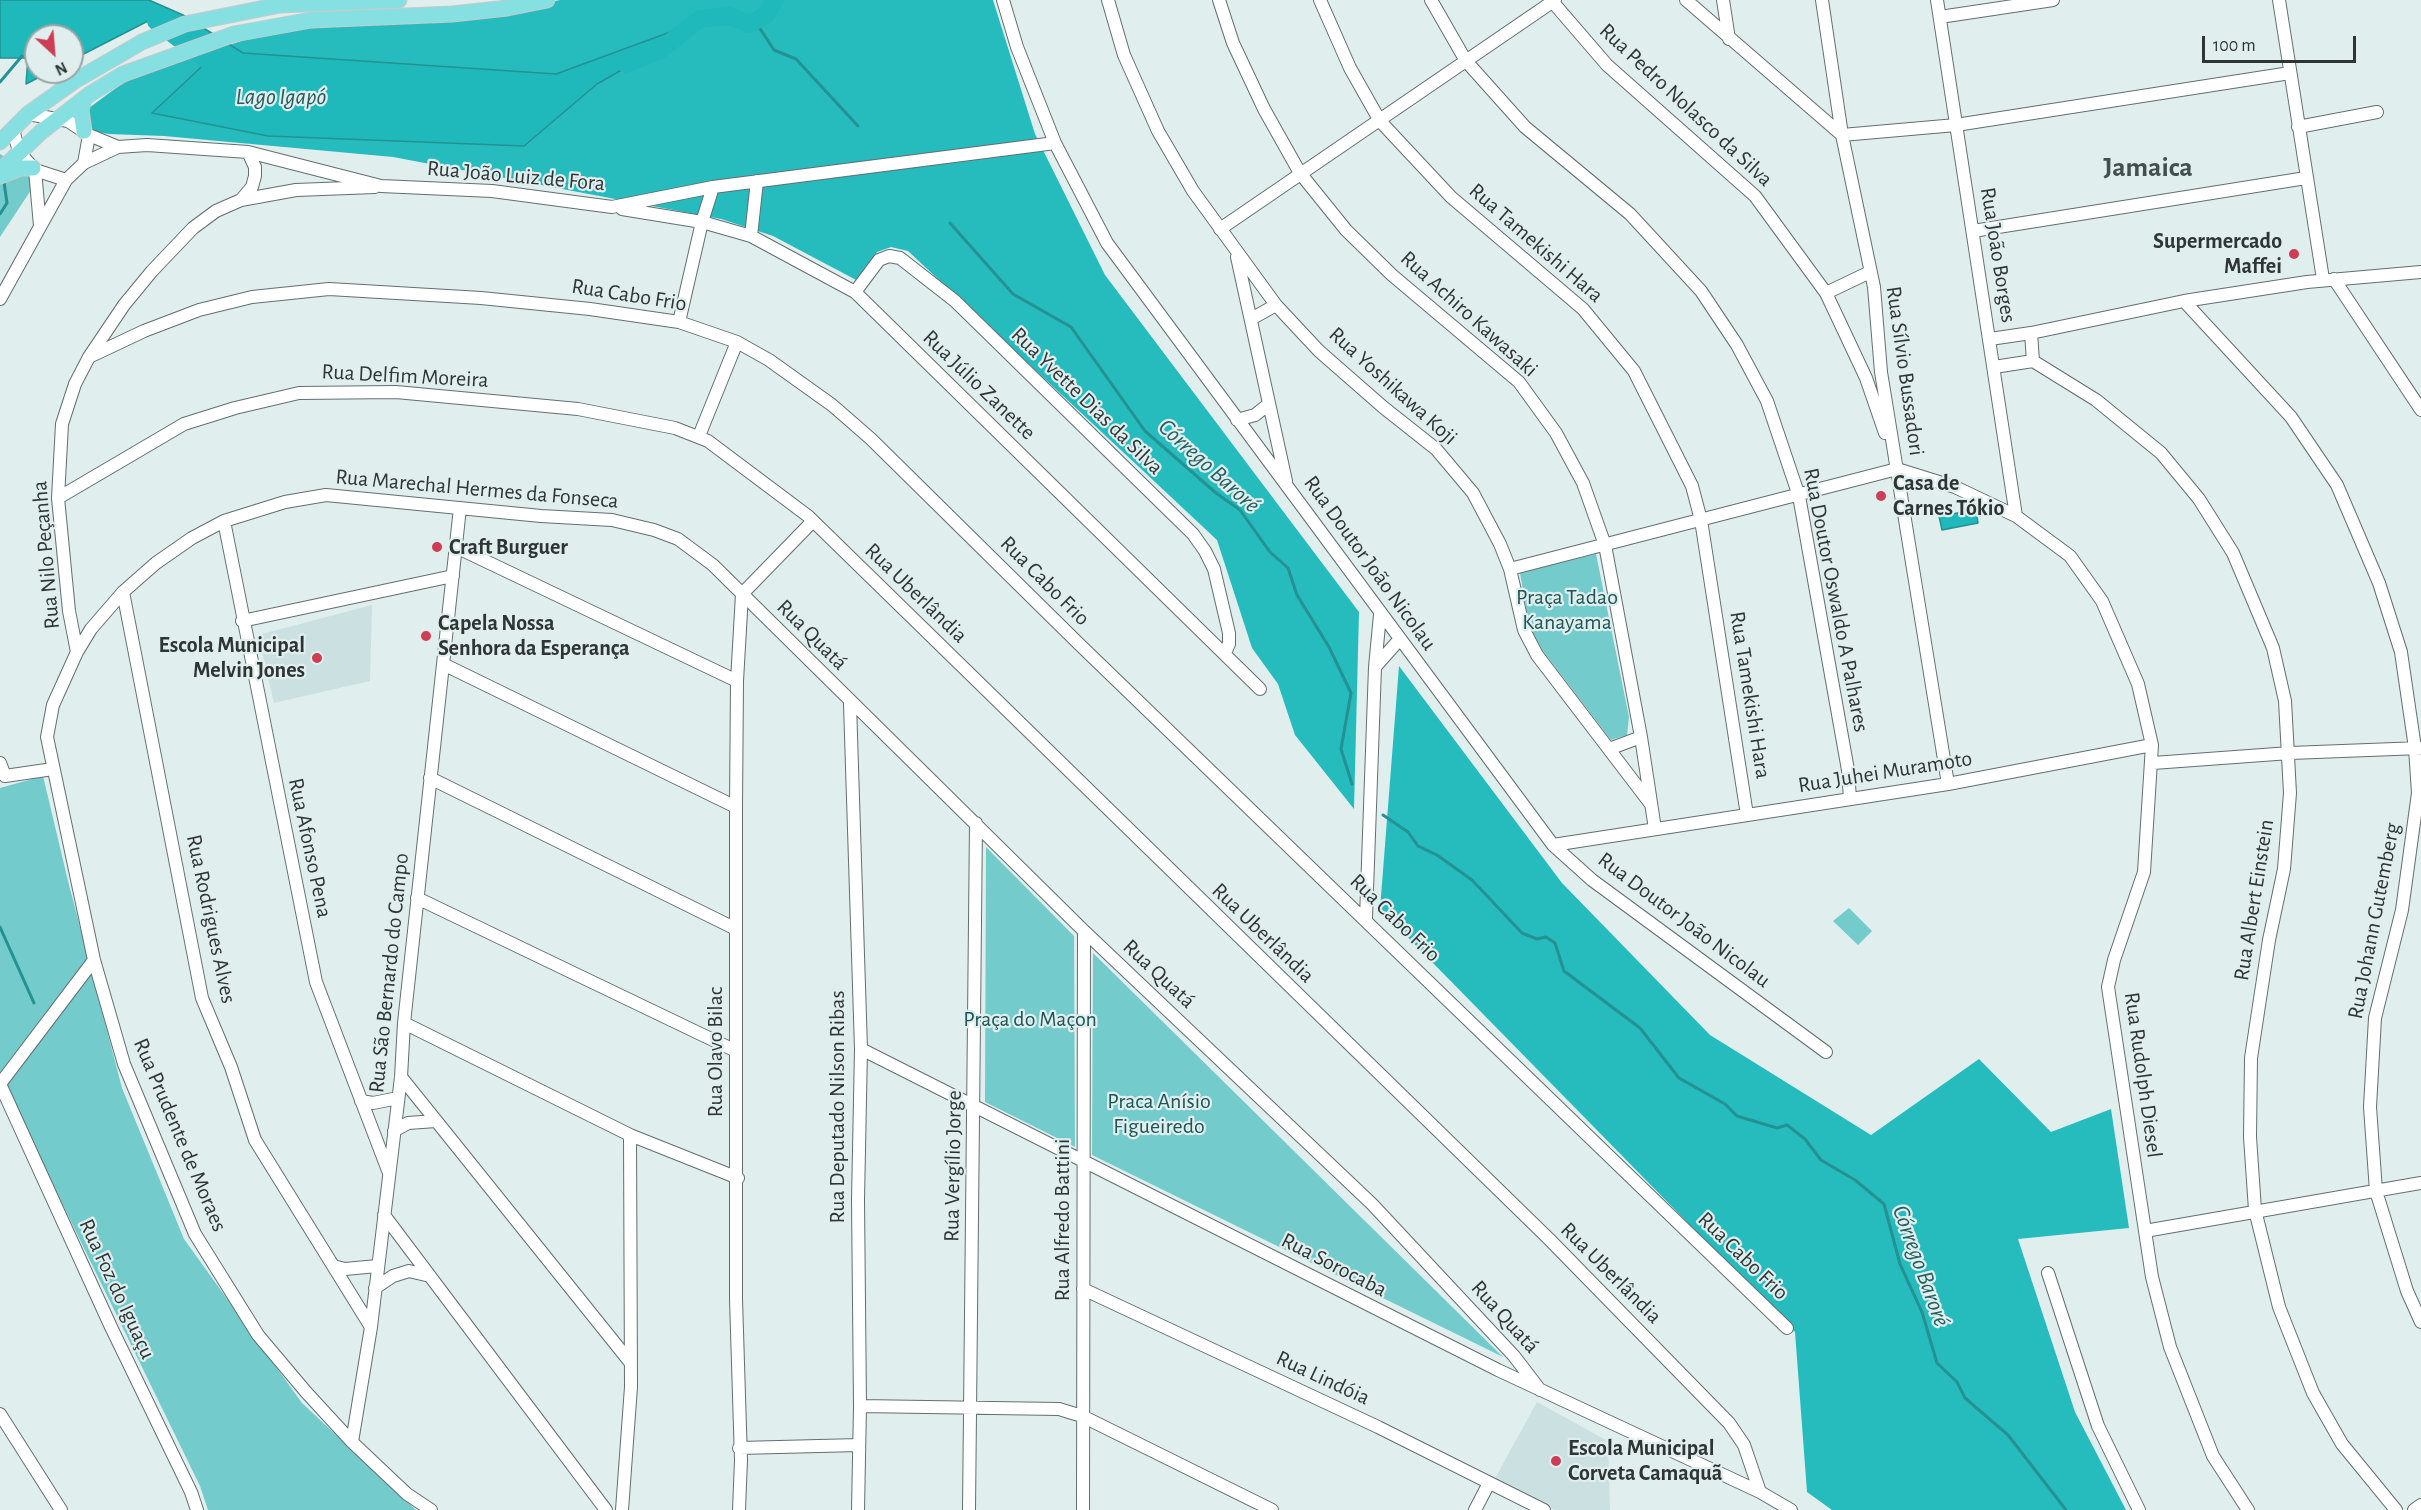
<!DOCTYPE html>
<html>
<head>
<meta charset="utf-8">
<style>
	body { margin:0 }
	#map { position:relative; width:2421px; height:1510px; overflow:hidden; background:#e0eeee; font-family:"Alegreya Sans",sans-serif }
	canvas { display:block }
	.north { position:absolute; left:24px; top:24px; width:60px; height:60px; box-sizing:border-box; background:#e0eeee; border:2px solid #99a4a4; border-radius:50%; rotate:154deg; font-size:16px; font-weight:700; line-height:24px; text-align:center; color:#2f3434 }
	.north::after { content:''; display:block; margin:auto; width:21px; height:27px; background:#cd3d53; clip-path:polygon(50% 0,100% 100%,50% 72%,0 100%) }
	.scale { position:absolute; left:2202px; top:36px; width:154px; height:27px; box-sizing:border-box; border:3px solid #2f3434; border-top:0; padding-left:8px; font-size:18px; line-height:21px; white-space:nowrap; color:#2f3434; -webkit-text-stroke:4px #e0eeee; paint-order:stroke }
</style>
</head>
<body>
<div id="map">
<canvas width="2421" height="1510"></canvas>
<div class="north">N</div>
<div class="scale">100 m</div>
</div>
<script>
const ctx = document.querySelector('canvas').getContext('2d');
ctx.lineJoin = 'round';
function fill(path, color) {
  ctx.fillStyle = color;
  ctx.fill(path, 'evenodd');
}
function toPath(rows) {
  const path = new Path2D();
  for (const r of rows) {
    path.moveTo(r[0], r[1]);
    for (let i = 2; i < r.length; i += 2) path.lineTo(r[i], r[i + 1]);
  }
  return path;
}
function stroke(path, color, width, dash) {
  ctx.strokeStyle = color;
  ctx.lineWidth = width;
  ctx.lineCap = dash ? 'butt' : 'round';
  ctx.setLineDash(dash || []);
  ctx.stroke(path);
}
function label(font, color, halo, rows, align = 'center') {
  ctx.font = font + ' "Alegreya Sans",sans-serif';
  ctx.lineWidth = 4.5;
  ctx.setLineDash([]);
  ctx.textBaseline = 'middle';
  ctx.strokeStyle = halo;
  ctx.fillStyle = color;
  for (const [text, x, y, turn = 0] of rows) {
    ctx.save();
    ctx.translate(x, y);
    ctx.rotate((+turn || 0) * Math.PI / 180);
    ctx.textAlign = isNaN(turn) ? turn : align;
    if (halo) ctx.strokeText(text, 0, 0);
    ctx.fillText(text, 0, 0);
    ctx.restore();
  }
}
fill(toPath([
	[372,605,370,681,274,703,258,635],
	[1537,1402,1608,1441,1610,1510,1555,1510,1494,1480]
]), '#cbe1e1');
fill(toPath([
	[0,154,29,170,33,187,0,237],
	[1596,554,1629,717,1627,735,1611,740,1543,651,1529,625,1520,573],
	[43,776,68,881,122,1088,184,1239,302,1403,416,1510,208,1510,200,1486,0,1076,0,788],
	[986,847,1074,936,1075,1147,985,1102],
	[1849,908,1872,931,1858,945,1833,921],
	[1093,953,1503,1357,1092,1155]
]), '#73cbcc');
fill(toPath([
	[560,0,993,0,1035,134,1105,275,1359,612,1354,809,1295,735,1278,684,1252,648,1217,540,908,251,891,247,877,252,860,282,773,236,721,219,393,157,164,136,109,134,96,132,86,123,82,113,127,80,279,28,508,11],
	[1399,666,1562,883,1710,1035,1871,1135,1979,1059,2051,1132,2111,1109,2129,1228,2018,1239,2075,1412,2126,1510,1832,1510,1807,1492,1795,1332,1380,909]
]), '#26bcbe');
const water = toPath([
	[0,0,149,0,183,15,243,53,556,74,722,13,597,84,524,146,268,136,152,113,212,57,148,21,72,60,72,36,36,36,36,72,49,72,26,84,28,58,0,58,0,0],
	[1976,510,1978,523,1942,530,1939,516,1976,510]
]);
fill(water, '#1fb9bb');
stroke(water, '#249192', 1.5);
stroke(toPath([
	[755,21,774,50,796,59,858,126],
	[0,82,22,56],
	[0,214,7,203,4,182],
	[950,223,1013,294,1071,327,1145,431,1216,493,1240,510,1270,552,1288,568,1297,595,1329,647,1351,693,1341,749,1352,784],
	[1383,815,1408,832,1418,846,1437,855,1472,880,1522,933,1537,939,1546,937,1555,943,1564,971,1640,1028,1679,1078,1725,1104,1737,1116,1777,1128,1787,1125,1805,1139,1821,1160,1855,1180,1884,1204,1900,1264,1922,1312,1937,1363,1957,1382,1965,1398,2008,1435,2066,1510],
	[0,927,34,1003]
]), '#249192', 3);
stroke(toPath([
	[156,21,206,59,220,74,225,75],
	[626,64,660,50,700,19,729,16,750,24,766,15,775,0]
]), '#1fb9bb', 18);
const minor = toPath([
	[1003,0,1017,47,1055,143,1107,243,1553,845,1592,880,1826,1052],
	[1108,0,1124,55,1158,131,1193,191,1276,305,1319,351,1383,407,1436,449,1473,493,1500,544,1510,569,1524,630,1537,655,1650,803],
	[1219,0,1233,43,1264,109,1300,173,1346,230,1392,275,1519,382,1556,433,1583,483,1605,545,1641,737,1655,829],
	[1320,0,1350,68,1380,121,1451,197,1583,309,1634,371,1692,486,1701,520,1747,815],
	[1431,0,1466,61,1525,127,1630,214,1701,291,1737,345,1767,401,1799,496,1848,770,1850,799],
	[1551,0,1607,65,1755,196,1826,293,1866,378,1885,433],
	[1686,0,1842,135,1956,125,2290,73],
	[1723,0,1729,39],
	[1822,0,1842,135,1874,287,1881,372,1948,784],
	[1937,0,2016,516],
	[2279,0,2323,279],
	[1940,17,2053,0],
	[28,114,68,121,89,135,118,147],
	[17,125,14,133,19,152,35,170,66,180],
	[2298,127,2377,112],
	[84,163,89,135],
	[35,170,40,226],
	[241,200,252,187,255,176,255,167,248,152],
	[622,209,702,222,751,236,855,292,1260,689],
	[1220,229,1555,0],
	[1973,231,2306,178],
	[751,236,757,181],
	[1237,257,1286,481],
	[2334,279,2421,410],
	[855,292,879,260,889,256,900,258,955,301,1193,534,1205,551,1214,569,1229,633,1229,644,1225,653],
	[1826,293,1870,272],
	[0,299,66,180,84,163,118,147,147,145,248,152,381,186,492,191,612,207,713,187,1055,143],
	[2184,301,2291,417,2337,485,2379,583,2401,652,2415,748,2418,793,2402,910,2375,1018,2370,1107,2376,1191,2407,1291,2421,1322],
	[1251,319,1276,305],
	[679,322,702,222,713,187],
	[2031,333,2033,361],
	[1990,339,2031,333,2184,301,2307,282,2421,272],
	[89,357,144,331,199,310,252,297,329,289,481,298,590,309,679,322,737,342,769,360,832,405,871,439,1079,644,1787,1328],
	[1994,367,2033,361,2096,400,2161,453,2199,499,2233,553,2273,648,2285,701,2290,793,2284,869,2269,940,2251,1058,2250,1137,2255,1210,2279,1307,2313,1393,2342,1444,2396,1510],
	[1237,420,1255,415,1269,404],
	[699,436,737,342],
	[1897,469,1955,487,2016,516,2070,556,2102,601,2138,684,2152,745,2144,872,2114,960,2108,987,2152,1277,2170,1347,2213,1456,2248,1510],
	[58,498,184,424,235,408,299,393,396,392,578,409,675,428,708,441,808,516,1549,1239,1729,1423,1744,1445,1760,1492],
	[224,521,316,982,389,1173],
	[456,547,737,681],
	[1510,569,1897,469],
	[123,592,202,998,231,1067,255,1140,371,1327],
	[742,594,813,521],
	[242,621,453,576],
	[77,652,69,611,58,498,62,424,75,384,89,357,124,305,152,271,193,228,216,211,241,200,296,190,375,187],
	[443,664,736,807],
	[1375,667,1399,640],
	[850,704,861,1049,858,1200,860,1406,858,1510],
	[1609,749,1641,737],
	[0,763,5,776,53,769],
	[2153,763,2290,753,2421,748],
	[430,778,736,929],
	[1553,845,1948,784,2152,745],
	[417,898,736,1051],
	[1366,918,1375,667,1380,615],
	[404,1023,630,1135,738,1178],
	[861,1049,1498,1370,1760,1492,1791,1510],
	[401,1077,630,1362],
	[0,1084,111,1327,191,1492,197,1510],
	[0,1084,94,960],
	[361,1101,373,1103,398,1098],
	[394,1131,408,1123,436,1121],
	[384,1215,606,1510],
	[2145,1231,2421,1183],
	[333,1266,345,1269,377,1266],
	[2048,1273,2098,1426,2139,1510],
	[375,1288,393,1276,409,1271,430,1276],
	[1083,1289,1378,1427,1544,1510],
	[860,1406,1059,1409,1082,1416,1272,1510],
	[0,1414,61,1510],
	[352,1442,371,1327,401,1077,404,1023,460,508],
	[739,1448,859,1445],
	[431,1510,407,1494,352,1442,306,1392,258,1335,195,1234,124,1064,94,960,47,737,53,705,77,652,91,629,123,592,156,563,192,538,224,521,285,502,326,495,541,516,612,520,654,530,678,539,713,565,1084,931,1372,1204,1514,1356,1540,1390],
	[622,1510,631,1387,630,1135],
	[739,1510,741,1460,736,1299,736,807,737,681,742,594],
	[969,1510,976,823],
	[1083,1510,1084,931],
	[1475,1510,1489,1483],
	[2414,1510,2421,1505]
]);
const major = toPath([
	[84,131,81,110,84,99],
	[0,142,28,114,73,82,142,42,185,24,280,5,399,0],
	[0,171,41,132,90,94,123,74,234,34,311,20,452,14,507,8,547,0],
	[0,176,20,168,33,168]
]);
stroke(minor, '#636f6f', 14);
stroke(major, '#c9caca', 17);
stroke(minor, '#fff', 12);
stroke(major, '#86dfe0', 15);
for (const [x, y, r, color] of [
	[2294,254,6,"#cd3d53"],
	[1881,496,6,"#cd3d53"],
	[437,547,6,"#cd3d53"],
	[426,636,6,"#cd3d53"],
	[317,658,6,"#cd3d53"],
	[1556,1461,6,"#cd3d53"]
]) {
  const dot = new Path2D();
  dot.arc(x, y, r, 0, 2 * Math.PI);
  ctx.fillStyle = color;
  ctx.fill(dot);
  stroke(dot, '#e0eeee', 2);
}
label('22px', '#2f3434', '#e0eeee', [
	["Rua Pedro Nolasco da Silva",1686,105,43],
	["Rua João Luiz de Fora",516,176,5],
	["Rua Tamekishi Hara",1536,243,41],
	["Rua João Borges",1998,255,81],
	["Rua Cabo Frio",629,295,9],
	["Rua Achiro Kawasaki",1469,314,42],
	["Rua Sílvio Bussadori",1905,371,82],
	["Rua Delfim Moreira",405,376,3],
	["Rua Júlio Zanette",979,385,44],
	["Rua Yoshikawa Koji",1393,386,42],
	["Rua Yvette Dias da Silva",1087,401,44],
	["Rua Marechal Hermes da Fonseca",477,489,5],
	["Rua Nilo Peçanha",46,555,-95],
	["Rua Doutor João Nicolau",1370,563,54],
	["Rua Cabo Frio",1045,581,45],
	["Rua Uberlândia",916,593,44],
	["Rua Doutor Oswaldo A Palhares",1836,600,79],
	["Rua Quatá",812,635,45],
	["Rua Tamekishi Hara",1750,695,81],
	["Rua Juhei Muramoto",1885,772,-9],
	["Rua Afonso Pena",310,848,78],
	["Rua Albert Einstein",2254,900,-81],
	["Rua Cabo Frio",1395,918,44],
	["Rua Rodrigues Alves",211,919,78],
	["Rua Doutor João Nicolau",1684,920,37],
	["Rua Johann Gutemberg",2374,921,-79],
	["Rua Uberlândia",1263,933,44],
	["Rua São Bernardo do Campo",389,973,-84],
	["Rua Quatá",1159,974,43],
	["Rua Olavo Bilac",715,1052,-90],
	["Rua Rudolph Diesel",2143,1075,82],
	["Rua Deputado Nilson Ribas",837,1107,-90],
	["Rua Prudente de Moraes",180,1135,67],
	["Rua Vergílio Jorge",953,1166,-89],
	["Rua Alfredo Battini",1062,1220,-90],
	["Rua Cabo Frio",1743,1256,44],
	["Rua Sorocaba",1334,1265,27],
	["Rua Uberlândia",1611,1273,45],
	["Rua Foz do Iguaçu",117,1289,65],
	["Rua Quatá",1505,1317,48],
	["Rua Lindóia",1323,1378,25]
]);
label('bold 22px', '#2f3434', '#e0eeee', [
	["Supermercado",2282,241,"right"],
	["Maffei",2282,266,"right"],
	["Casa de",1893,483],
	["Carnes Tókio",1893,508],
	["Craft Burguer",449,547],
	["Capela Nossa",438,623],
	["Senhora da Esperança",438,648],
	["Escola Municipal",305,645,"right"],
	["Melvin Jones",305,670,"right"],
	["Escola Municipal",1568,1448],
	["Corveta Camaquã",1568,1473]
], 'left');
label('22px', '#1c5556', '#e0eeee', [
	["Praça Tadao",1567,597],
	["Kanayama",1567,622],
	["Praça do Maçon",1030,1019],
	["Praca Anísio",1159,1101],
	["Figueiredo",1159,1126]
]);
label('italic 24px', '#255e5e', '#e0eeee', [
	["Lago Igapó",281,97],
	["Córrego Baroré",1209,466,42],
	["Córrego Baroré",1921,1266,70]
]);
label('bold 28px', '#434e4e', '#e0eeee', [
	["Jamaica",2148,168]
]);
</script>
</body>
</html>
